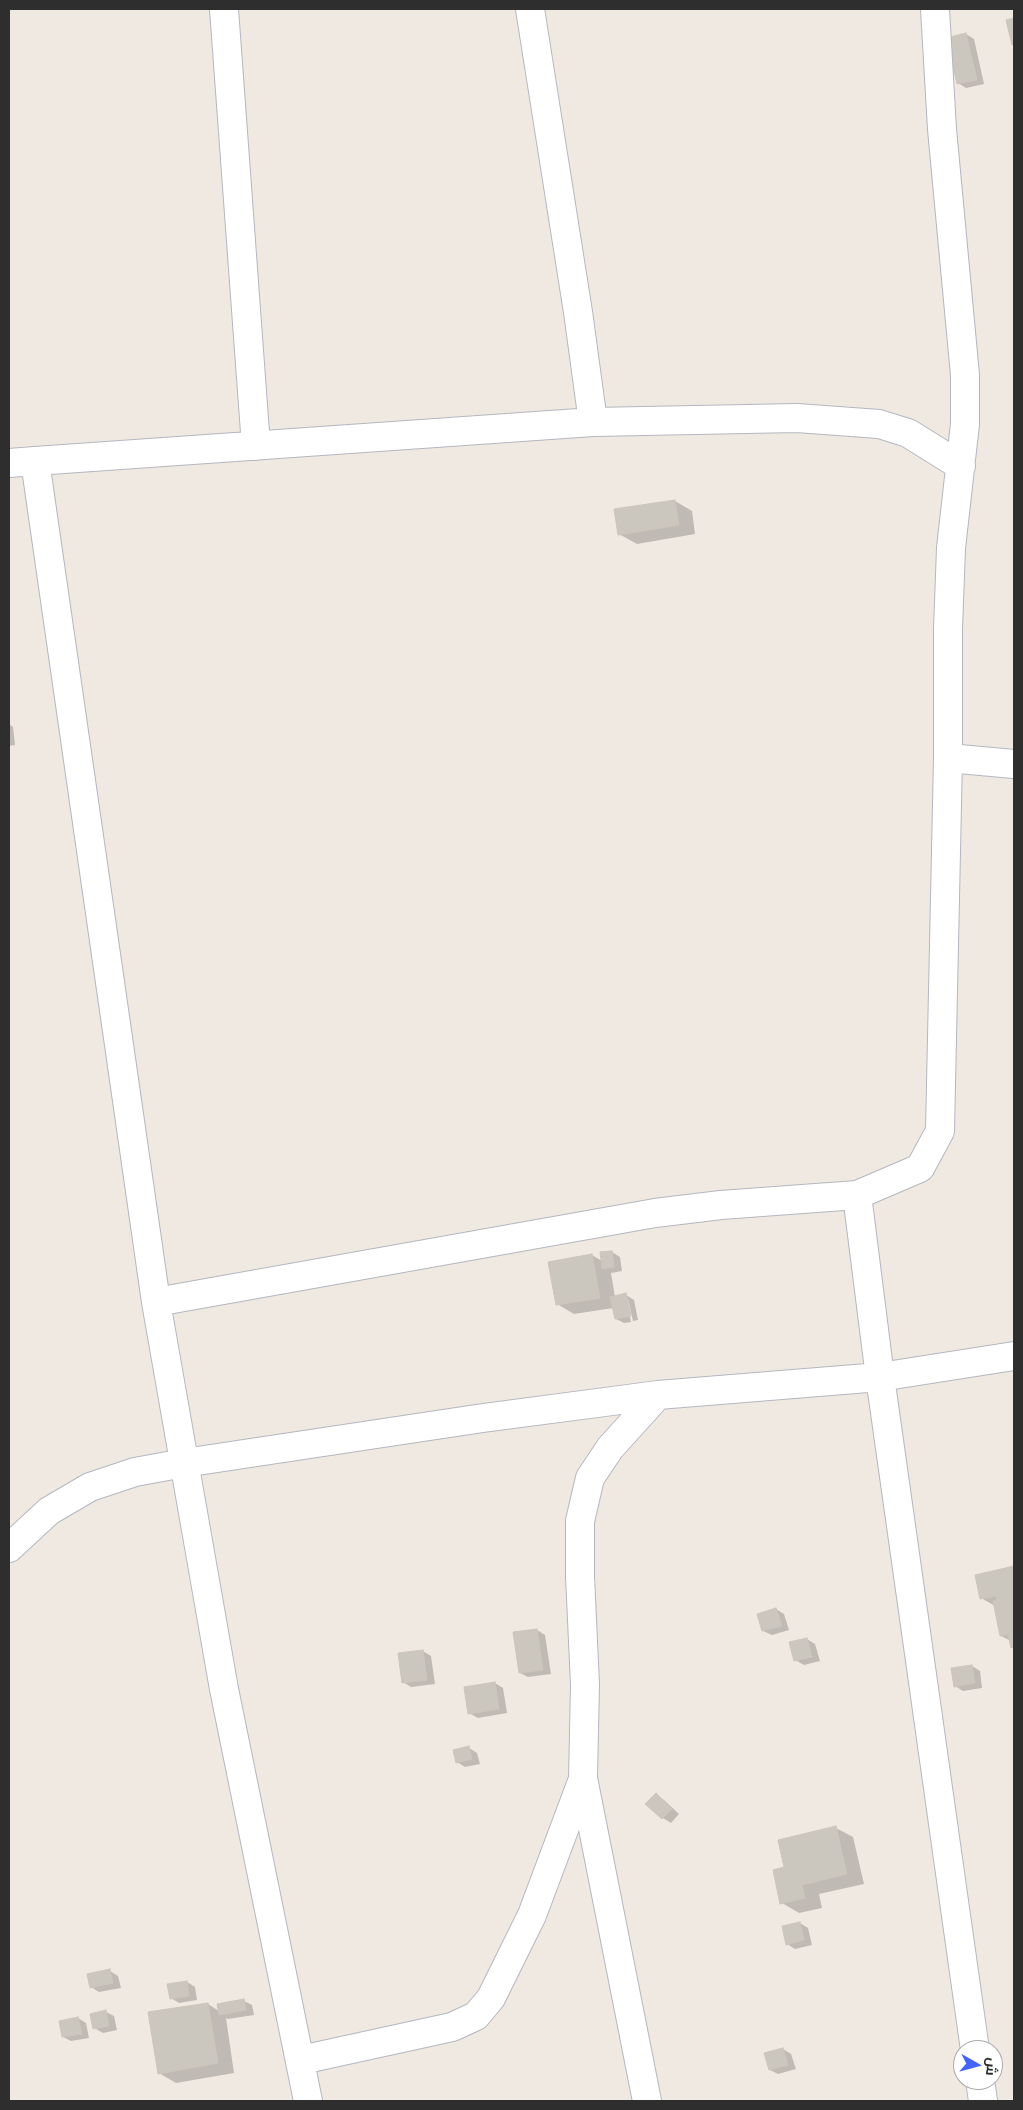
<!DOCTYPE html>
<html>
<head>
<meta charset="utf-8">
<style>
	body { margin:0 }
	#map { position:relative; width:1023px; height:2110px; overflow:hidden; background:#efe9e1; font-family:"IBM Plex Sans",Cairo,sans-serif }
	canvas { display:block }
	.frame { position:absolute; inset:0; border:10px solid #2e2e2e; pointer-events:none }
	.north { position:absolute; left:953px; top:2040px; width:50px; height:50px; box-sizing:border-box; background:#fff; border:1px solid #ababab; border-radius:50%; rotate:97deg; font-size:14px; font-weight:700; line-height:20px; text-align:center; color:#2e2e2e }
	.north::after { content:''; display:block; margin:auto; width:18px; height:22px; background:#4264fb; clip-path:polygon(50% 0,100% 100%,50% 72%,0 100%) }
</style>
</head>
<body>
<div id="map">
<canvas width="1023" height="2110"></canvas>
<div class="frame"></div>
<div class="north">ش</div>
</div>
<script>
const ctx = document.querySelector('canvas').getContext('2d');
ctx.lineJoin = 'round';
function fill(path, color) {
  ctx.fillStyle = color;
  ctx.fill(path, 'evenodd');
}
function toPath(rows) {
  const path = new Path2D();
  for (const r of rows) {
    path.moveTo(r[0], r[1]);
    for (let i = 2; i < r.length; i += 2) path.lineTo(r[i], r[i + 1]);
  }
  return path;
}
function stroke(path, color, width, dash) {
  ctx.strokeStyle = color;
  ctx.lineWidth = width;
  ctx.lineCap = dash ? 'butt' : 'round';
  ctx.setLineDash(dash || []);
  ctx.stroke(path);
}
fill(toPath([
	[966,34,974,39,984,84,966,88,958,83],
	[675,501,692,511,695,534,637,544,619,534],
	[9,724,13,727,15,745,9,746],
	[612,1252,620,1257,622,1271,611,1273,615,1297,626,1295,634,1300,638,1320,633,1321,628,1299,626,1299,631,1322,624,1323,616,1319,613,1308,574,1314,557,1304,550,1263,592,1255,602,1261],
	[1014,1568,1014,1648,1011,1641,1001,1636,995,1606,981,1598,977,1576],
	[776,1609,784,1614,789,1630,772,1635,763,1631],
	[537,1630,545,1635,551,1674,528,1677,520,1673],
	[807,1639,815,1644,820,1661,804,1665,795,1660],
	[423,1651,431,1656,435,1684,411,1687,403,1682],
	[972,1666,980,1671,982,1688,963,1691,955,1686],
	[495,1683,503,1688,507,1713,478,1718,469,1713],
	[469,1748,477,1753,480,1764,465,1767,457,1762],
	[656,1795,664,1800,679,1814,671,1823,663,1818],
	[836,1828,853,1837,864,1884,819,1894,822,1908,799,1913,782,1903,786,1868],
	[800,1923,808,1928,812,1945,795,1949,787,1944],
	[110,1971,118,1976,121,1988,99,1992,91,1987],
	[187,1982,195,1987,197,2000,179,2003,171,1998],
	[244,2001,252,2005,254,2015,228,2019,226,2018,234,2073,176,2083,159,2073,208,2004,219,2011],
	[106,2012,114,2016,117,2030,103,2033,94,2028],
	[78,2018,86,2023,89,2038,71,2041,63,2037],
	[783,2049,791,2054,796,2069,778,2074,770,2070]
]), '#0003');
const building = toPath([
	[1014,18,1014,44,1012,45,1006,20,1014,18],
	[966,33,977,80,957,84,946,38,966,33],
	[675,500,679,525,618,535,614,509,675,500],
	[612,1251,614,1267,602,1269,600,1252,612,1251],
	[592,1254,600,1298,556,1305,548,1262,592,1254],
	[626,1293,631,1316,615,1319,610,1297,626,1293],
	[1014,1566,1014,1647,1011,1648,1008,1634,1000,1636,993,1601,997,1600,996,1596,980,1599,975,1575,1014,1566],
	[776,1608,782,1626,762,1631,757,1614,776,1608],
	[537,1629,543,1670,519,1673,513,1632,537,1629],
	[807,1638,812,1657,794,1661,789,1642,807,1638],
	[423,1650,427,1680,402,1683,398,1653,423,1650],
	[972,1665,975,1683,954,1687,951,1668,972,1665],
	[495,1682,499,1709,468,1714,464,1687,495,1682],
	[469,1746,472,1759,456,1763,453,1750,469,1746],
	[656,1793,672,1809,662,1819,645,1804,656,1793],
	[836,1826,847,1874,802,1885,805,1898,780,1904,773,1870,784,1867,778,1840,836,1826],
	[800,1922,804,1940,786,1945,782,1926,800,1922],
	[110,1969,113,1983,90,1988,87,1974,110,1969],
	[187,1981,189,1996,170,1999,167,1984,187,1981],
	[244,1999,246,2010,219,2015,217,2004,244,1999],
	[208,2003,218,2063,158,2074,148,2012,208,2003],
	[106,2010,109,2026,93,2029,90,2014,106,2010],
	[78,2017,82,2034,62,2037,59,2021,78,2017],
	[783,2048,788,2065,769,2070,764,2053,783,2048]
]);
fill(building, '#cbc7bf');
stroke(building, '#cbc5ba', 1);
const minor = toPath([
	[224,9,256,446],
	[530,9,578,312,593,422],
	[9,463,35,461],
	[948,758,1014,764],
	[857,1195,880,1377,975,2050],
	[156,1302,655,1213,721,1205,857,1195,920,1168,940,1131,948,758,948,629,951,548,965,424,965,375,942,129,935,9],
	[9,1548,49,1511,90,1487,135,1472,184,1463,483,1418,658,1395,880,1377,1014,1356],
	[301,2060,452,2027,476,2016,491,1998,532,1915,583,1779],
	[980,2080,983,2101],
	[308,2101,224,1689,156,1302,35,461,593,422,797,418,879,424,908,433,961,466],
	[647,2101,583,1778,585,1685,580,1576,580,1521,590,1478,610,1448,658,1395]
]);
stroke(minor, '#b4b7c1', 30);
stroke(minor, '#fff', 28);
</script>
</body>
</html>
